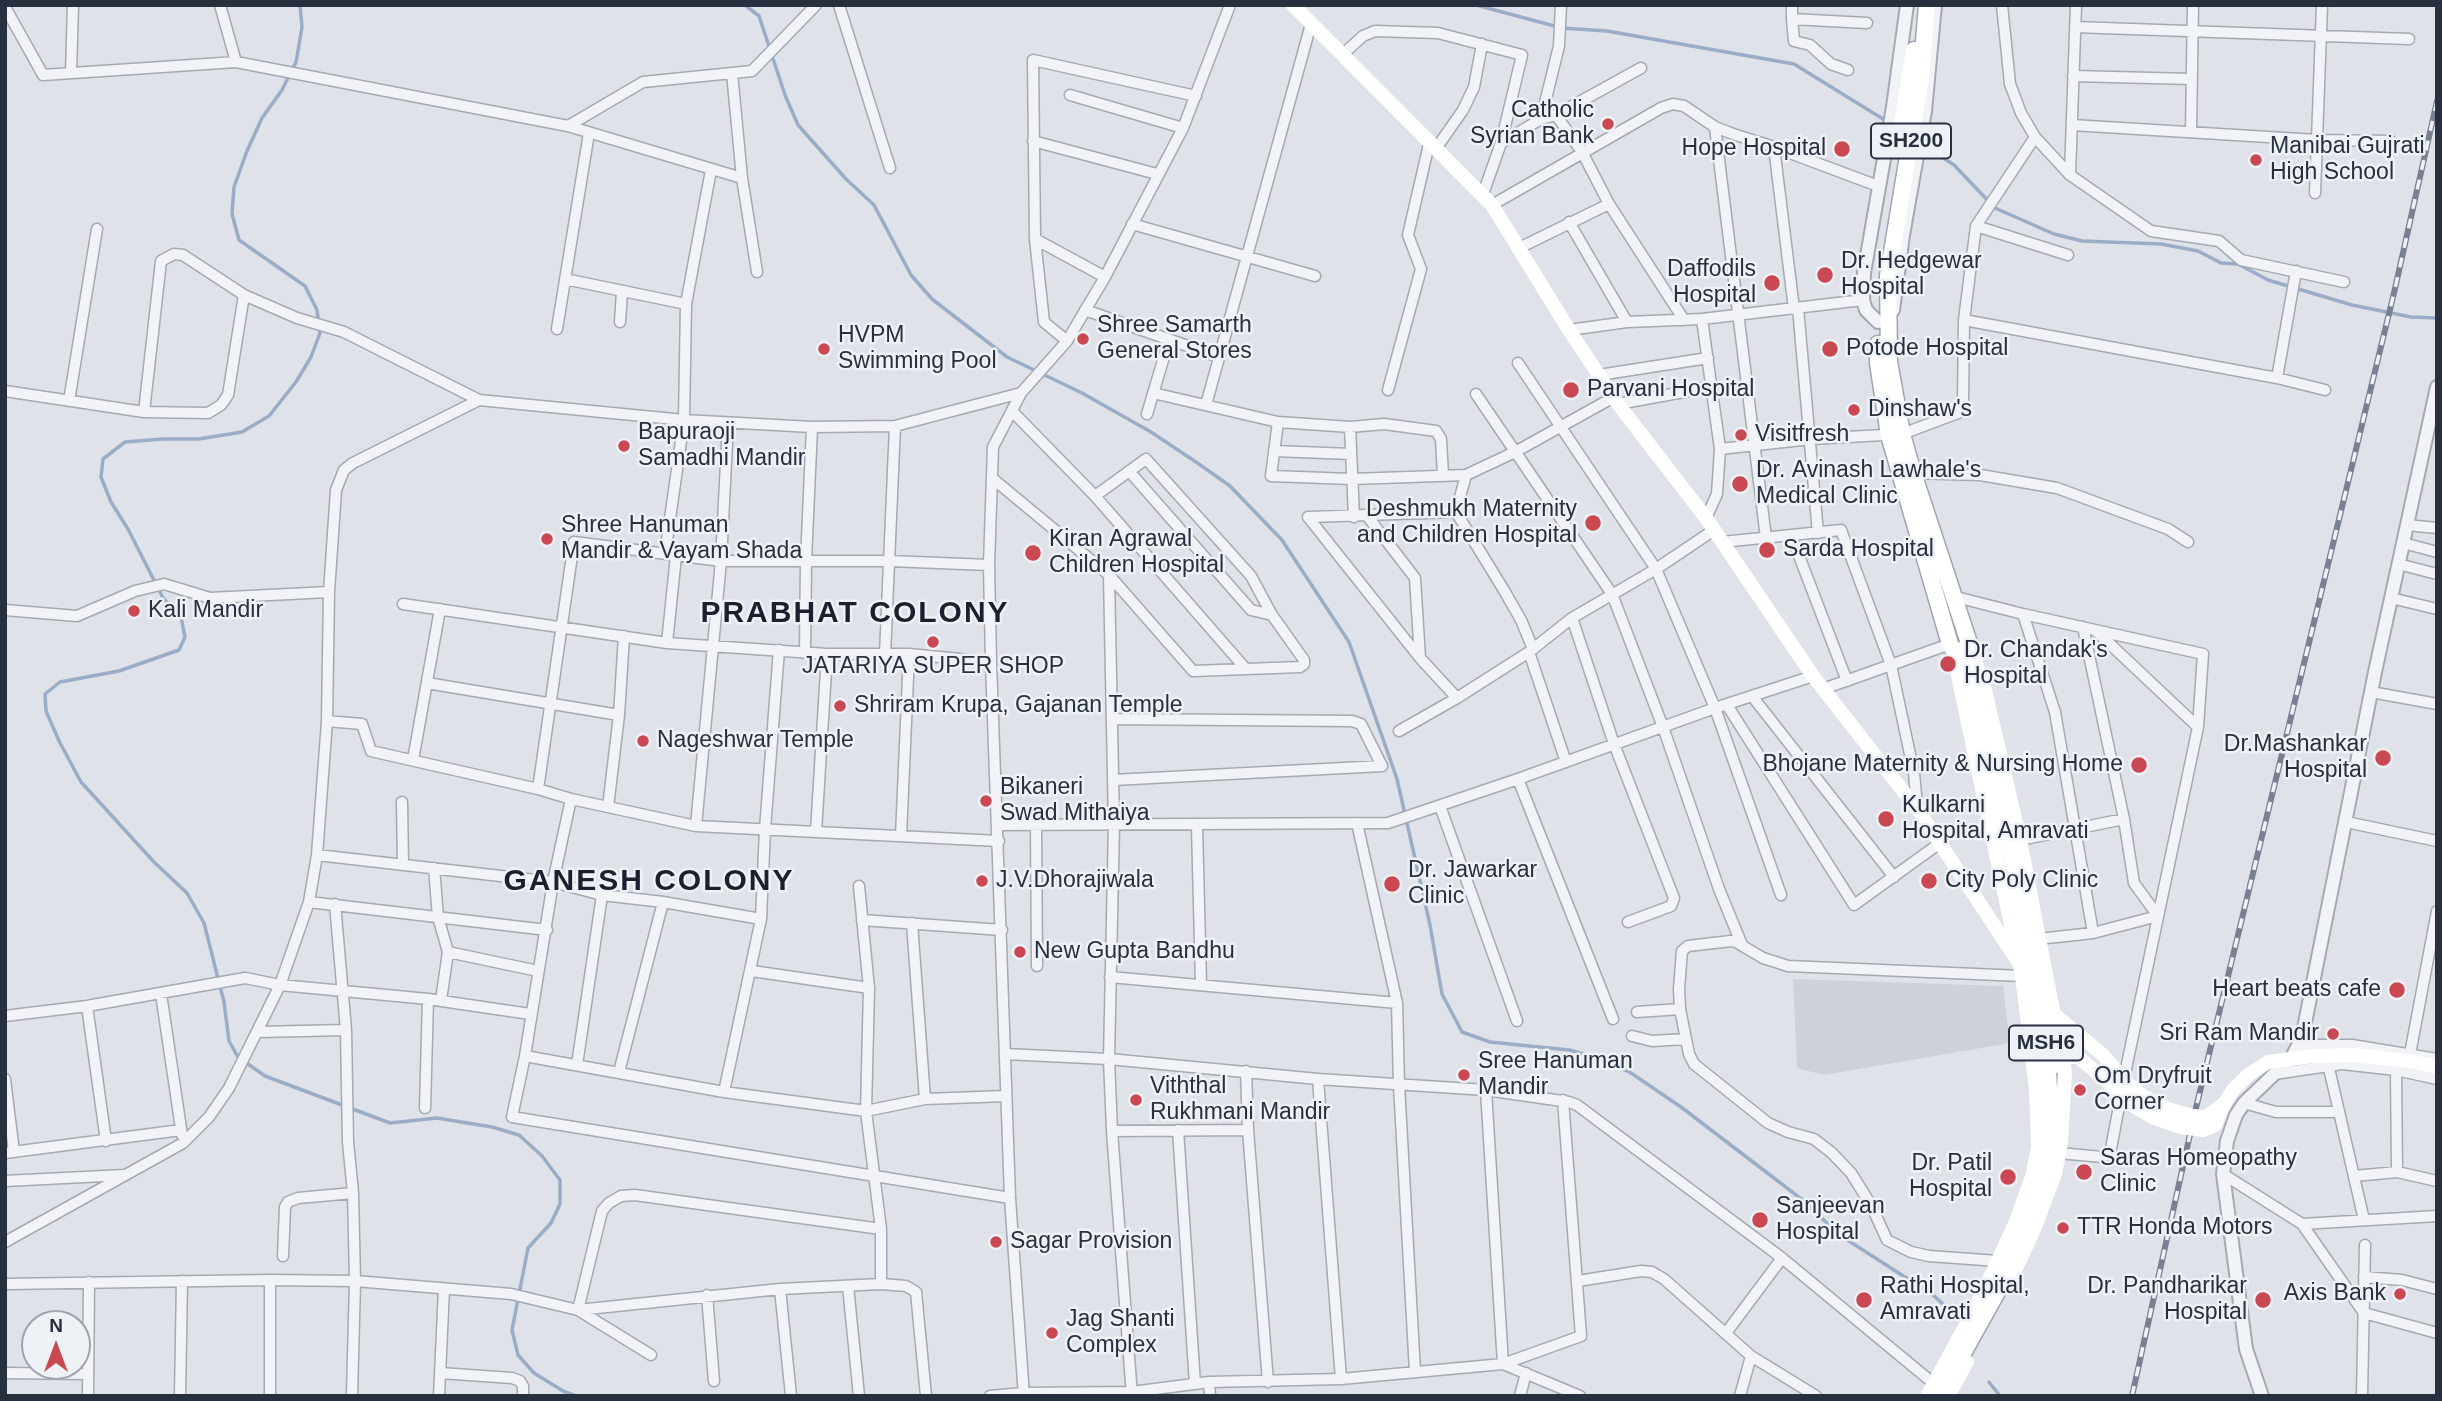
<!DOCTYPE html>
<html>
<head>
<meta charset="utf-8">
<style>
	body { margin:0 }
	#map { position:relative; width:2442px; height:1401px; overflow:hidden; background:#dfe2e8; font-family:Arial,sans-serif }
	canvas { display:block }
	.frame { position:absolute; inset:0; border:7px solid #282f3e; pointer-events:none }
	.north { position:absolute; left:21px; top:1310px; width:70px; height:70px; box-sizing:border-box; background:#eef1f5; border:2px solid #9fa3ac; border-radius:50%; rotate:0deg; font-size:19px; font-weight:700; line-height:28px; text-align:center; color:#282f3e }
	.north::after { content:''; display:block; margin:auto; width:24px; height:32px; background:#c94852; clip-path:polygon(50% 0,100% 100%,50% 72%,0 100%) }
</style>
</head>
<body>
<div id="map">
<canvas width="2442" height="1401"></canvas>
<div class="frame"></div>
<div class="north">N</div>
</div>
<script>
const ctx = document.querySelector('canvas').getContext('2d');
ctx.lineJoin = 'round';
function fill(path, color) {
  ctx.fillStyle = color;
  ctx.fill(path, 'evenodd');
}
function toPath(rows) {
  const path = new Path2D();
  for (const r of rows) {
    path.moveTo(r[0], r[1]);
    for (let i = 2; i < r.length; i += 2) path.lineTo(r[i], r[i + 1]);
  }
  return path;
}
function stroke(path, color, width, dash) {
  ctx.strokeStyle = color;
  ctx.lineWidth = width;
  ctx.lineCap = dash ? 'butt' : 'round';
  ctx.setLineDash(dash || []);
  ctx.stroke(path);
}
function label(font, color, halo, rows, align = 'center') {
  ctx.font = font + ' Arial,sans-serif';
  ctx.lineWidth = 5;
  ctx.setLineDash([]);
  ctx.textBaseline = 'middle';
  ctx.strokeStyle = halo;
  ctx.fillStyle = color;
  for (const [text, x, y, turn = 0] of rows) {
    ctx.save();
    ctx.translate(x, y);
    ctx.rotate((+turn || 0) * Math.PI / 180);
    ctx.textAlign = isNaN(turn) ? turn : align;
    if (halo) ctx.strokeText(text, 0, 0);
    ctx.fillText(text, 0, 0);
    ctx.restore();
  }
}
fill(toPath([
	[1793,979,2003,986,2010,1043,1824,1075,1797,1068]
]), '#cdd1d9');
stroke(toPath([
	[300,5,302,27,296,62,282,90,262,118,247,151,234,187,232,214,239,240,305,286,317,310,320,333,311,357,296,382,269,416,242,432,199,439,163,439,125,442,103,459,101,477,111,502,128,529,163,598,181,617,185,637,179,650,119,671,60,682,45,694,46,711,59,741,81,782,154,862,187,893,204,923,224,1002,229,1041,238,1057,265,1076,390,1123,437,1118,492,1127,519,1135,542,1156,560,1180,560,1204,551,1223,528,1248,512,1330,518,1355,534,1373,563,1391,576,1396],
	[745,5,759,16,785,95,798,125,846,179,874,205,911,275,932,299,1007,357,1082,393,1151,432,1196,462,1230,486,1282,540,1349,642,1397,779,1430,925,1442,994,1462,1032,1490,1042,1569,1050,1602,1059,1631,1073,1681,1107,1804,1201,1838,1234,1933,1295,1957,1317],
	[1476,5,1562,28,1607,31,1794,64,1883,119],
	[1936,153,1954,165,1995,208,2054,234,2082,241,2161,244,2198,251,2221,263,2238,264,2268,280,2352,305,2411,317,2437,318],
	[1989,1382,2000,1396]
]), '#9badc6', 3.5);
const minor = toPath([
	[220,5,236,62],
	[839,5,890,168],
	[1792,5,1792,19,1867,23],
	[2002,5,2010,84,2021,113,2035,137,2070,175,2151,231,2219,241,2241,260,2344,282],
	[5,7,43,75,236,62,568,126,643,82,752,71,816,5],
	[1792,19,1794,41,1810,45,1831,64,1848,70],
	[2075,27,2409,39],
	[1342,55,1363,36,1375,31,1438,33,1522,55,1501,143,1483,194],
	[71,73,73,5],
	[732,73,742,178,757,272],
	[2073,76,2191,79],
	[1070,95,1183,128],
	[1556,115,1582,152,1609,204,1684,320],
	[1541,119,1559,46,1561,5],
	[2072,125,2317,140,2391,141],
	[568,126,742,178],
	[1715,127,1766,538],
	[2191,131,2193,5],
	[1033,141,1157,174],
	[1501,143,1541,119,1556,115,1641,68],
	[1774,147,1794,309],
	[1435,150,1463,110,1474,87,1482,44],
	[2070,175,2076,5],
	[2315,193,2322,5],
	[1492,205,1661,108,1673,104,1684,106,1715,127,1733,134,1774,147,1878,186],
	[1569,222,1627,322],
	[1132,224,1315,276],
	[1976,226,2068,255],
	[1035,239,1105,277],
	[1519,248,1609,204],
	[565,279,686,304],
	[1798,308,1818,533],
	[1085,310,1219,357],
	[1702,319,1720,449,1717,494,1706,518],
	[1964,320,2277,378,2325,390],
	[620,322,622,292],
	[557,329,589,133],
	[1569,330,1627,322,1702,319,1863,300],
	[1067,341,1044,322,1035,239,1033,60,1196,96],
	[1518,363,1656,569,1715,708,1781,895],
	[1599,375,1708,358],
	[2277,378,2296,271],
	[1388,390,1421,269,1408,235,1429,144],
	[5,391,144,412,208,413,221,405,228,395,244,295],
	[1153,393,1278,422,1350,427,1384,424,1436,431,1441,439,1443,476],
	[1476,394,1612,594,1663,727,1719,889,1742,945],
	[69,401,97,229],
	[1618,404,1711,387],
	[1206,405,1311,24],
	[1012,411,1095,496,1245,668],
	[144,412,161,261,174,254,183,255,244,295,297,318,344,332,479,400],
	[1147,414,1169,340],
	[1278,422,1271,476,1352,479,1466,475,1515,452,1614,397],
	[1350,427,1354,517],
	[1720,449,1811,439,1902,434,1958,413,1963,403,1964,320,1976,226,2035,137],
	[1274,451,1351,454],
	[1129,471,1251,610,1272,615],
	[1913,473,1980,475,2057,488,2168,529,2188,542],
	[992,478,1109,575,1193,671,1300,667,1304,664,1304,660,1272,615,1251,576,1146,459,1095,496],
	[1456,512,1505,592,1521,620,1533,649],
	[1308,517,1420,658,1457,698],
	[1308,517,1456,512,1466,475],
	[1368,517,1415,578,1420,658],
	[2407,525,2437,528],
	[1791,535,1847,681],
	[1722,542,1841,530,1891,665,1914,773,1917,806],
	[2403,543,2437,552],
	[2398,564,2437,574],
	[1109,575,1114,825,1109,1059,1112,1131,1132,1396],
	[1956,597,2023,614,2203,654,2198,727,2127,1064,2110,1154,2102,1157,2059,1153],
	[2391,598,2437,609],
	[403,604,667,643,827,654,909,654,991,662],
	[5,610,77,616,135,591,164,584,210,598,329,592],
	[2023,614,2055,712,2093,933],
	[1572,618,1614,744,1674,898,1671,906,1628,922],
	[2095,630,2198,727],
	[667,643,676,556,665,554,684,420,686,304,711,170],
	[805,652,806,560,812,427],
	[1529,652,1566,762],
	[885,654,895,426],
	[427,683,619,715],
	[1823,689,1950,644],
	[2371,692,2437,704],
	[1752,696,1894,877],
	[1727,705,1854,905,1940,843],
	[1112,719,1352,721,1361,724,1382,766,1113,780],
	[327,721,362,724,371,751,538,789,571,799,696,826,999,841],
	[1399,731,1457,698,1529,652,1572,618,1656,569,1714,530],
	[413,760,440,609],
	[1518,779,1613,1019],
	[538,789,574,542,721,561,889,561,989,565],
	[571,799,553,882,525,1056,512,1117,1010,1198],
	[402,802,403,864],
	[1440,806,1517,1021],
	[608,807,619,715,624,636],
	[2346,822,2437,841],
	[1357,823,1397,1003,1399,1085,1415,1372],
	[1036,824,1037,966],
	[998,825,1388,823,1518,779,1715,708,1813,676],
	[1197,825,1201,985],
	[696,826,721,561,728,423],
	[816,832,827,654],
	[901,836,909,654],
	[2020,840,2124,819],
	[317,855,553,882,602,895,663,902,761,919],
	[434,868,438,917,448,952,441,1000],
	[859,886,869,988,866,1111,881,1229,881,1284],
	[309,902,547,930],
	[335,904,346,1030,348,1142,353,1193,355,1281,352,1396],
	[862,920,1002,930],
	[912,923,925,1099],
	[2038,939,2093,933,2158,916,2134,883,2124,819,2083,627],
	[448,952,538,971],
	[752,971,869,988],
	[1110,977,1397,1003],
	[161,994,182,1135],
	[87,1006,106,1141],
	[1637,1012,1680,1009],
	[5,1016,87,1006,245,978,280,985,428,999,530,1014],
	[258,1032,346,1030],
	[1632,1036,1652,1041,1686,1039],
	[2297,1049,2319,1045,2352,1045,2437,1059],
	[1005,1054,1109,1059,1318,1079,1486,1090,1569,1102,1577,1105,1782,1258,1933,1383],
	[2410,1054,2437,911],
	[525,1056,724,1092,866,1111,925,1099,1006,1096],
	[2328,1064,2364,1220],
	[577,1065,602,895],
	[2396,1070,2397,1172,2437,1181],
	[1246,1071,1248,1130,1268,1382],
	[619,1072,663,902],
	[2274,1074,2342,1064,2396,1070,2437,1079],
	[5,1079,14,1152],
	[1318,1079,1341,1379],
	[1486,1090,1503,1364,1580,1396],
	[724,1092,761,919,765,829,779,650],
	[2244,1103,2276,1112,2339,1112],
	[425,1108,428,999],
	[1178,1130,1195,1384],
	[1112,1131,1248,1130],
	[5,1153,181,1130],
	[2223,1174,2302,1224,2364,1313,2437,1333],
	[2354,1176,2397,1172],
	[5,1181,124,1175],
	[2302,1224,2437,1216],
	[5,1242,183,1143,209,1117,229,1088,280,985,309,902,317,855,327,721,329,592,336,490,344,470,353,463,479,400,684,420,812,427,895,426,1021,393],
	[283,1256,285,1207,288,1202,298,1198,353,1193],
	[1998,1261,1929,1256,1911,1252,1887,1240,1871,1205,1851,1173,1832,1153,1814,1139,1788,1132,1768,1123,1694,1064,1689,1054,1680,1009,1679,989,1682,951,1688,946,1731,941,1736,942,1763,958,1788,966,2022,976],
	[2364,1277,2402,1280,2437,1289],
	[270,1280,270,1396],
	[1578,1281,1641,1271,1652,1272,1664,1279,1751,1356,1740,1396],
	[5,1284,270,1280,355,1281,511,1294,578,1310,780,1289,881,1284,906,1286,916,1292,926,1396],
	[848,1286,859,1396],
	[780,1289,791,1396],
	[707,1295,714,1381],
	[1726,1333,1782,1258],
	[651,1355,578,1310,602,1211,609,1203,621,1196,635,1195,881,1229],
	[1751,1356,1816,1396],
	[5,1373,88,1374],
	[440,1373,512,1378,520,1381,523,1386,523,1396],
	[1209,1382,1210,1396],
	[88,1396,89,1282],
	[180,1396,182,1281],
	[439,1396,444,1289],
	[990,1396,1023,1393,1132,1392,1209,1382,1341,1379,1503,1364,1581,1336,1563,1100],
	[1024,1396,1010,1198,991,662,989,565,993,447,1021,393,1067,341,1105,277,1183,128,1230,5],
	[1520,1396,1526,1373],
	[2362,1396,2365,1245]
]);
const tertiary = toPath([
	[1893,310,1903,235,1925,111,1935,5],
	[1878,322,1866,310,1863,300,1864,273,1893,107,1907,5],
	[2262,1396,2246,1349,2223,1174,2227,1141,2236,1115,2244,1103,2292,1057,2302,1038,2375,672,2437,387]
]);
const primary = toPath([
	[1927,5,1921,78,1888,276,1889,362,1902,434,1913,473,1969,643,1963,653,2016,875,2036,999,2046,1043,2051,1118,2048,1157,2036,1203,1997,1292,1939,1396],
	[1900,138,1914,50],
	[1878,344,1878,363,1889,435,1950,644,1952,648,1963,653]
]);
stroke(minor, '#a4a9b2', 13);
stroke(tertiary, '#a4a9b2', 16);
stroke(primary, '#9fa5b3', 19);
stroke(minor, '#f1f3f6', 10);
stroke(tertiary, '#f1f3f6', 12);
stroke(toPath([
	[1293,5,1492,205,1569,330,1618,404,1706,518,1813,676,1918,810,2019,963],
	[1969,643,1984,686,2020,840,2065,1072,2061,1143,2055,1174,2033,1232,2011,1279],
	[2203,1130,2215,1125,2224,1104],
	[1927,1396,1980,1299,2015,1224,2032,1177,2038,1148,2036,1089,2022,976,1952,648],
	[1948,1396,1967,1362]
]), '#fff', 14);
stroke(primary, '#fff', 16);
const rail = toPath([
	[2132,1396,2195,1112,2394,293,2437,101]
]);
stroke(rail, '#798091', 6);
stroke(rail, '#eef1f5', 3.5, [10]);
stroke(toPath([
	[2036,999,2103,1055,2128,1084,2143,1096,2168,1109,2193,1116,2206,1117,2224,1104,2233,1090,2248,1075,2268,1062,2314,1056,2354,1055,2409,1061,2437,1067],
	[2048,1072,2059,1060,2077,1056,2116,1089,2130,1104,2154,1118,2181,1127,2203,1130]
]), '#fff', 14);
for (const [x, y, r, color] of [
	[1608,124,7,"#c94852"],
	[1842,149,9,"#c94852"],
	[2256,160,7,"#c94852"],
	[1825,275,9,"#c94852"],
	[1772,283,9,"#c94852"],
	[1083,339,7,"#c94852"],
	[824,349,7,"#c94852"],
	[1830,349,9,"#c94852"],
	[1571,390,9,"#c94852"],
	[1854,410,7,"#c94852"],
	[1741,435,7,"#c94852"],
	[624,446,7,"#c94852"],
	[1740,484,9,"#c94852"],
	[1593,523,9,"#c94852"],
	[547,539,7,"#c94852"],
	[1767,550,9,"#c94852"],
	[1033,553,9,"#c94852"],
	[134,611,7,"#c94852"],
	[933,642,7,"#c94852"],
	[1948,664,9,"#c94852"],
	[840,706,7,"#c94852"],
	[643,741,7,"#c94852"],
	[2383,758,9,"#c94852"],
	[2139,765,9,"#c94852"],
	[986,801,7,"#c94852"],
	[1886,819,9,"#c94852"],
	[982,881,7,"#c94852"],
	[1929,881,9,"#c94852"],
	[1392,884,9,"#c94852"],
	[1020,952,7,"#c94852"],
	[2397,990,9,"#c94852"],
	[2333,1034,7,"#c94852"],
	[1464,1075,7,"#c94852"],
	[2080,1090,7,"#c94852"],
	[1136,1100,7,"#c94852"],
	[2084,1172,9,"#c94852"],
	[2008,1177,9,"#c94852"],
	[1760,1220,9,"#c94852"],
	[2063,1228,7,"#c94852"],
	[996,1242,7,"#c94852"],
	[2400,1294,7,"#c94852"],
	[1864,1300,9,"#c94852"],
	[2263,1300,9,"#c94852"],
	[1052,1333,7,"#c94852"]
]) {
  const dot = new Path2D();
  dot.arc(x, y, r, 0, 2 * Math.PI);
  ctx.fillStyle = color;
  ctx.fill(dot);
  stroke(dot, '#eef1f5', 2.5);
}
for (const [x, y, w] of [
	[1911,141,80],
	[2046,1043,74]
]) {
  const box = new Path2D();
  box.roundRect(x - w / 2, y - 17.5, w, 35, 5);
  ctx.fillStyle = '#eef1f5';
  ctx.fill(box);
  stroke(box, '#282f3e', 2);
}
label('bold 21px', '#282f3e', null, [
	["SH200",1911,141],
	["MSH6",2046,1043]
]);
label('23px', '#282f3e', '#eef1f5', [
	["Catholic",1594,111,"right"],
	["Syrian Bank",1594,137,"right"],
	["Manibai Gujrati",2270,147],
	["High School",2270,173],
	["Hope Hospital",1826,149,"right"],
	["Dr. Hedgewar",1841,262],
	["Hospital",1841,288],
	["Daffodils",1756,270,"right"],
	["Hospital",1756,296,"right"],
	["Shree Samarth",1097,326],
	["General Stores",1097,352],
	["HVPM",838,336],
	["Swimming Pool",838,362],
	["Potode Hospital",1846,349],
	["Parvani Hospital",1587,390],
	["Dinshaw's",1868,410],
	["Bapuraoji",638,433],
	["Samadhi Mandir",638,459],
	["Visitfresh",1755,435],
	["Dr. Avinash Lawhale's",1756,471],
	["Medical Clinic",1756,497],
	["Deshmukh Maternity",1577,510,"right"],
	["and Children Hospital",1577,536,"right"],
	["Shree Hanuman",561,526],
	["Mandir & Vayam Shada",561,552],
	["Kiran Agrawal",1049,540],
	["Children Hospital",1049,566],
	["Sarda Hospital",1783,550],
	["Kali Mandir",148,611],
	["Dr. Chandak's",1964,651],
	["Hospital",1964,677],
	["JATARIYA SUPER SHOP",933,667,"center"],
	["Shriram Krupa, Gajanan Temple",854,706],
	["Nageshwar Temple",657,741],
	["Dr.Mashankar",2367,745,"right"],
	["Hospital",2367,771,"right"],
	["Bhojane Maternity & Nursing Home",2123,765,"right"],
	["Bikaneri",1000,788],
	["Swad Mithaiya",1000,814],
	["Kulkarni",1902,806],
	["Hospital, Amravati",1902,832],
	["Dr. Jawarkar",1408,871],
	["Clinic",1408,897],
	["J.V.Dhorajiwala",996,881],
	["City Poly Clinic",1945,881],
	["New Gupta Bandhu",1034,952],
	["Heart beats cafe",2381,990,"right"],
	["Sri Ram Mandir",2319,1034,"right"],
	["Sree Hanuman",1478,1062],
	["Mandir",1478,1088],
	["Om Dryfruit",2094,1077],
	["Corner",2094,1103],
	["Viththal",1150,1087],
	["Rukhmani Mandir",1150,1113],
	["Saras Homeopathy",2100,1159],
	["Clinic",2100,1185],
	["Dr. Patil",1992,1164,"right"],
	["Hospital",1992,1190,"right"],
	["Sanjeevan",1776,1207],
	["Hospital",1776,1233],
	["TTR Honda Motors",2077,1228],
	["Sagar Provision",1010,1242],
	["Rathi Hospital,",1880,1287],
	["Amravati",1880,1313],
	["Dr. Pandharikar",2247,1287,"right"],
	["Hospital",2247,1313,"right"],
	["Axis Bank",2386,1294,"right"],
	["Jag Shanti",1066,1320],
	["Complex",1066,1346]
], 'left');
ctx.letterSpacing = '2px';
label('bold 30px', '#1b202f', '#eef1f5', [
	["PRABHAT COLONY",855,614],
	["GANESH COLONY",649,882]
]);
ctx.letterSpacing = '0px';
</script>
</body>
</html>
